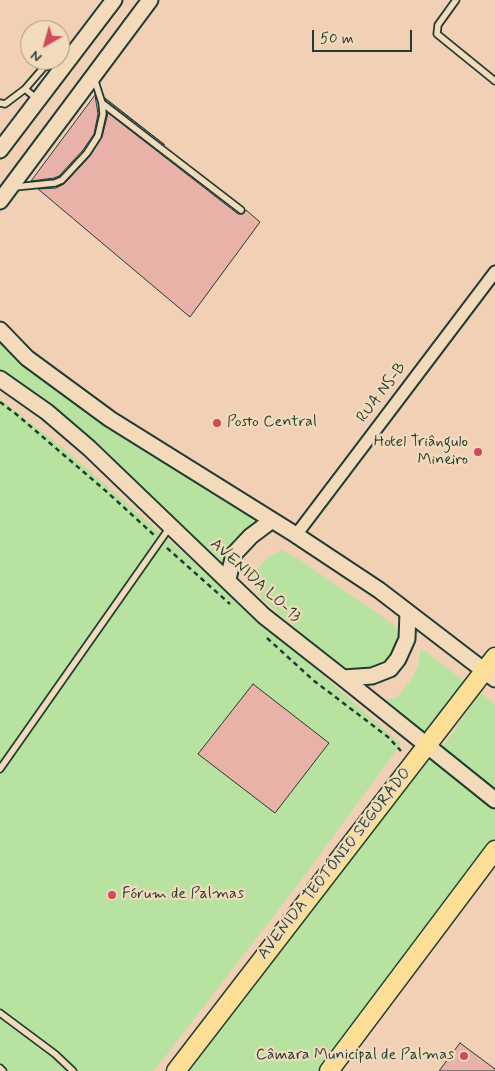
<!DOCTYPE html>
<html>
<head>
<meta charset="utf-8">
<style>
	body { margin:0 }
	#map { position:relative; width:495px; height:1071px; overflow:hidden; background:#f2d0b6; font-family:Mynerve,sans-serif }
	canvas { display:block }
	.north { position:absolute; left:20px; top:20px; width:50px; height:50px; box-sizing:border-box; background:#f2daba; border:1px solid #9e9b84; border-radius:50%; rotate:218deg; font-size:14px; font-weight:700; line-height:20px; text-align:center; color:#1f3d34 }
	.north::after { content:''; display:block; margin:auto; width:18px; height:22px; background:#d1495b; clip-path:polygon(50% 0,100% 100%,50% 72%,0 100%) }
	.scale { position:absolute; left:312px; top:30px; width:100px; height:22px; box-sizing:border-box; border:2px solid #1f3d34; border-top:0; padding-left:6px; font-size:15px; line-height:18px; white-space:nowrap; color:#1f3d34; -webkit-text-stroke:4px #f2daba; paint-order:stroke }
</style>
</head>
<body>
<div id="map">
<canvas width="495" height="1071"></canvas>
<div class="north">N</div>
<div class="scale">50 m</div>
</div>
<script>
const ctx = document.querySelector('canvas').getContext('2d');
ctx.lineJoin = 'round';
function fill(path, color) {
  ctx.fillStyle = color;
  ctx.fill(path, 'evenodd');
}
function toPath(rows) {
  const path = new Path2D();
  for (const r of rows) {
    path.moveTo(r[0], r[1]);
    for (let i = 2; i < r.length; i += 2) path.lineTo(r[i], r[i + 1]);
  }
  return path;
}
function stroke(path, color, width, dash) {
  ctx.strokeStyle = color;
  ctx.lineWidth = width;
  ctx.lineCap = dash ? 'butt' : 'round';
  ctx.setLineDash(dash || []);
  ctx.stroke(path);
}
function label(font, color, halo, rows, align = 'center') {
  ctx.font = font + ' Mynerve,sans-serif';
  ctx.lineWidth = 4.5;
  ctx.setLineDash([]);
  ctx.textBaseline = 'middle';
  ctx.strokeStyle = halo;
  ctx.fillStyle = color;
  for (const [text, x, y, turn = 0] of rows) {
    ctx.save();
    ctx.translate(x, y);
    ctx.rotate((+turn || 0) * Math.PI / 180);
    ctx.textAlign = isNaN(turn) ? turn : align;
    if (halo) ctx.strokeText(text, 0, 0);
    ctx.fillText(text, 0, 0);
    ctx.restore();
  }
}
fill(toPath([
	[0,329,37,366,271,521,243,544,231,572,170,527,0,377],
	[0,399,67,451,401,744,299,883,154,1071,0,1071],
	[282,550,294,556,393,624,403,641,394,674,381,684,364,684,353,679,262,599,253,584,254,573,267,558],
	[421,648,467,683,427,736,380,701,397,697,410,682,418,666],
	[480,693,495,704,495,791,442,748],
	[427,745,495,807,495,848,327,1071,176,1071]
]), '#b7e2a0');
const building = toPath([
	[95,95,98,114,94,134,83,150,59,176,54,178,31,181,95,95],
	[105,98,165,145,106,100,105,98],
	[108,113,238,214,243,214,246,210,260,222,190,317,38,189,56,188,64,184,90,156,102,137,108,113],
	[253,684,329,743,275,813,198,754,253,684],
	[460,1043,495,1069,495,1071,439,1071,460,1043]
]);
fill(building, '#e9b2a8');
stroke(building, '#1f3d34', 1);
const lane = toPath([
	[456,0,438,25,437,34,495,81],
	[25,89,44,67,53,65,61,66],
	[0,103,5,104,25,89,37,99],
	[102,103,241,210],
	[15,187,55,183,62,180,87,153,98,136,103,114,102,103,94,78],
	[0,769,170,527],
	[0,1013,55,1054,73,1071],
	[0,1068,3,1071]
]);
const street = toPath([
	[296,535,495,272]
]);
const secondary = toPath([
	[0,150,114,0],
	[0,201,150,0],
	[0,330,27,358,110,419,296,535,379,590,495,679],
	[0,379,47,412,89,448,264,616,343,678,495,800],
	[228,579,234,554,251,536,271,521],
	[343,678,372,676,390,669,398,659,407,639,408,612]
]);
const primary = toPath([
	[176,1071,495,657],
	[329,1071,495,850]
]);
stroke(lane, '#1f3d34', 9);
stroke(street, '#1f3d34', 15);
stroke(secondary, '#1f3d34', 19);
stroke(primary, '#1f3d34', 21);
stroke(toPath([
	[0,402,16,414,107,492,154,535],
	[167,548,230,604],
	[267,638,313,680,388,737,401,751]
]), '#1f3d34', 2.5, [5, 4]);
stroke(lane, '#f2daba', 5.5);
stroke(street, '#f2daba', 11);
stroke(secondary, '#f2daba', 15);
stroke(primary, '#fcde96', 18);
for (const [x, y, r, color] of [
	[217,423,5,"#d1495b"],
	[478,452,5,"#d1495b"],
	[112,895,5,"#d1495b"],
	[464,1056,5,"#d1495b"]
]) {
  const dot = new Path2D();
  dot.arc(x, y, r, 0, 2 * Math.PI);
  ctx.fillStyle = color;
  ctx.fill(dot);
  stroke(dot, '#f2daba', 2);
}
label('16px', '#1f3d34', '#f2daba', [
	["RUA NS-B",382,393,-53],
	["AVENIDA LO-13",255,581,42],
	["AVENIDA TEOTÔNIO SEGURADO",335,864,-52]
]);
label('16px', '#1f3d34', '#f2daba', [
	["Posto Central",227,423],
	["Hotel Triângulo",468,443,"right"],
	["Mineiro",468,461,"right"],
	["Fórum de Palmas",122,895],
	["Câmara Municipal de Palmas",454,1056,"right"]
], 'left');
</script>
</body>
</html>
